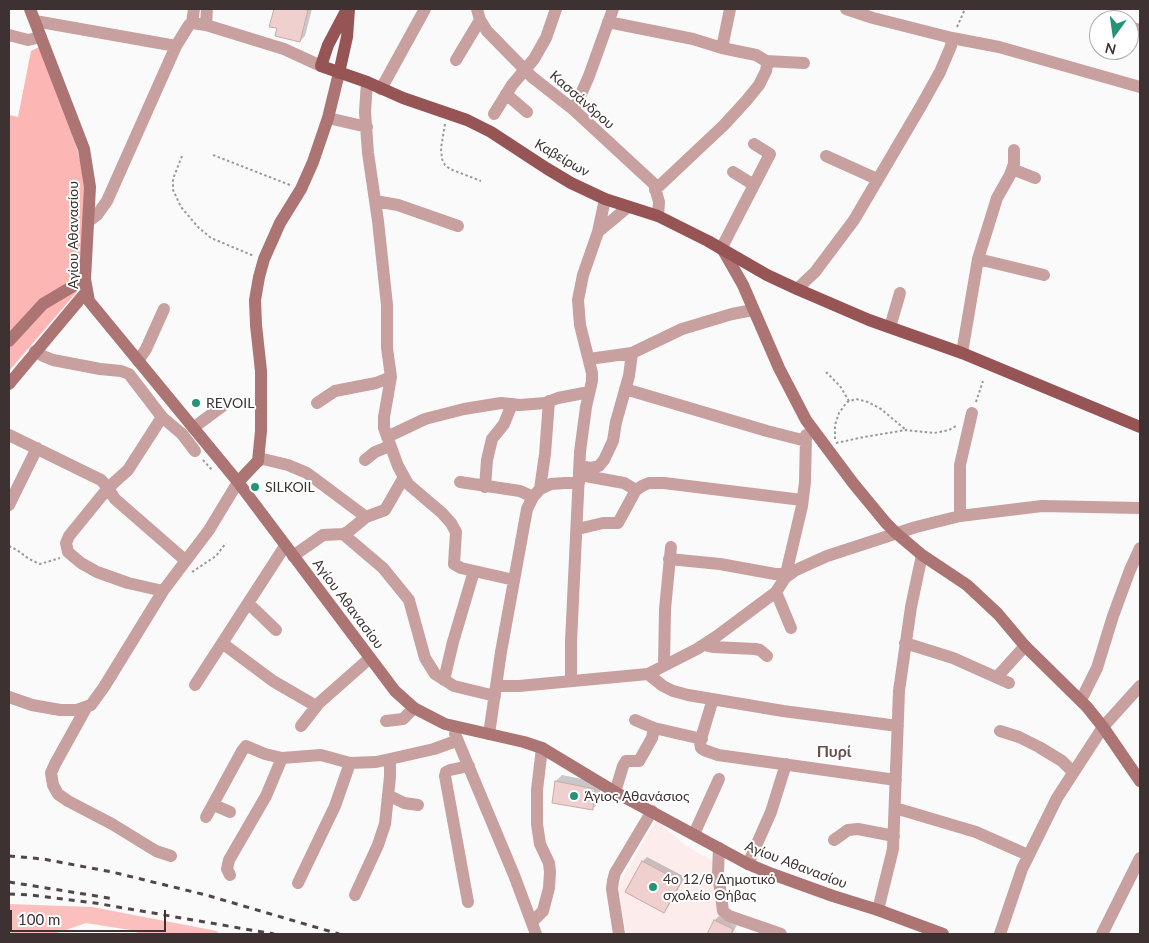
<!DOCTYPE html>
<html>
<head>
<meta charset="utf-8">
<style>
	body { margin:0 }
	#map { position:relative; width:1149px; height:943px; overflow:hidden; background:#fafafa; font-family:Lato,sans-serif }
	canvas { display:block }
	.frame { position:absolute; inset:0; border:10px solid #3e3131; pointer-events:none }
	.north { position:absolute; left:1089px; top:10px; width:50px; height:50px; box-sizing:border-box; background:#fff; border:1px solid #b2adad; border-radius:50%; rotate:194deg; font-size:14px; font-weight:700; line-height:20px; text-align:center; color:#3e3131 }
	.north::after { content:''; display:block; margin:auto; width:18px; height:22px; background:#249476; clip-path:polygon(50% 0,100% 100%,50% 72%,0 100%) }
	.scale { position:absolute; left:10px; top:910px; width:156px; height:22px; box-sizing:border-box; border:2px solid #3e3131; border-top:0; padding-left:6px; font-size:15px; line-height:18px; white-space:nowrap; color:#3e3131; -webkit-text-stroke:4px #fff; paint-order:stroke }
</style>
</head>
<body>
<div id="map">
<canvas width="1149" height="943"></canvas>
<div class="frame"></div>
<div class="north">N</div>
<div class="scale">100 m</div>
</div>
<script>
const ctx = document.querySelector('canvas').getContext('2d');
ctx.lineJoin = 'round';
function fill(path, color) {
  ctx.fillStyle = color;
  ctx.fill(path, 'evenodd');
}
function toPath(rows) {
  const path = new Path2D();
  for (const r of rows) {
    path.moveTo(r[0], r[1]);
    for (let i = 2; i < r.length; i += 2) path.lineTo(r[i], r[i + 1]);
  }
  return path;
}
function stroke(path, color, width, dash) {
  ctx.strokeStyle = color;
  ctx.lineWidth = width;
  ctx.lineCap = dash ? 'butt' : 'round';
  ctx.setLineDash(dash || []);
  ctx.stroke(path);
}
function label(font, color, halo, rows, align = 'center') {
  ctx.font = font + ' Lato,sans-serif';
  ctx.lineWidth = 4;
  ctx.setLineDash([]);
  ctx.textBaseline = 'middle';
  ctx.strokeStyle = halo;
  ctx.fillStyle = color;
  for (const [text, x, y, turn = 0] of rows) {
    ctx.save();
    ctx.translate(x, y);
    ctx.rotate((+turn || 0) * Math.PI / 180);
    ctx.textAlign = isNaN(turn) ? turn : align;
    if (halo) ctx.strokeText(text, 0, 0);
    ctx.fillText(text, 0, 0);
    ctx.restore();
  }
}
fill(toPath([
	[656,820,686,846,720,865,723,913,738,934,626,934,619,891,620,883]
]), '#fceceb');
fill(toPath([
	[9,904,92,907,217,931,218,934,141,934,130,930,86,923,57,933,9,934]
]), '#fbbfbd');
fill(toPath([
	[41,46,69,120,83,171,86,192,80,288,9,371,9,115,18,117,31,51]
]), '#fcb6b4');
fill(toPath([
	[275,9,312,9,305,36,300,41,278,28,271,26],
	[562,775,601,783,599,803,592,809,556,781],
	[647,857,685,877,668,907,664,912,626,892,643,861],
	[719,916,737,925,732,934,708,934,715,920]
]), '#0003');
const building = toPath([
	[274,9,302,9,308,10,300,42,275,36,277,28,269,27,274,9],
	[555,781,595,789,593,810,552,803,555,781],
	[642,861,681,882,664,913,625,892,642,861],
	[714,920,733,929,731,934,707,934,714,920]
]);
fill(building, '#efd0cf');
stroke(building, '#c8aaa9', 1);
stroke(toPath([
	[957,27,965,9],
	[445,124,441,148,442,159,445,165,450,169,481,181],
	[213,155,290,185],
	[182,156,173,179,173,190,181,207,198,227,211,238,254,256],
	[826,372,840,386,849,401],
	[976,402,983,381],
	[835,439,835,425,839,413,847,402,856,399,868,402,881,409,906,430],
	[836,443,864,437,906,430,934,433,949,430,956,426],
	[203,460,213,471],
	[9,546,17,550,29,559,40,564,60,558],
	[192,572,216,556,226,543]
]), '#9f9898', 2, [2.5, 2.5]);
stroke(toPath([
	[477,9,480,20,487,31,532,77,574,110,654,184,659,202,658,216],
	[35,21,176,46],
	[608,22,693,39,722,48,756,55,766,61,767,65,766,71,759,85,746,101,724,125,655,190],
	[192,23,194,9],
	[206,25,207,9],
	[1129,27,1140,30],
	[9,35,28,40,41,37],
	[952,38,999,47,1140,87],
	[722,48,730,9],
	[456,60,480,20],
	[766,61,804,63],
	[367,82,365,112,368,153,378,221,387,305,387,348,391,377,384,417,384,428,398,466,408,484,442,513,451,523,456,532,454,564,461,568,514,580],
	[381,89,425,9],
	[506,94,527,112],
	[574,110,589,76,613,9],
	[494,114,512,85,534,59,546,38,556,9],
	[328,118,367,127],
	[826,156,877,179],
	[1012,169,1035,178],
	[733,172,754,185],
	[375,201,398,205,458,226],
	[89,221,97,215,107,201,176,46,189,25,192,23,206,25,284,49,321,66],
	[598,232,628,207],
	[721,249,770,154,754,144],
	[978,259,1044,275],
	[797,289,815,272,854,220,921,106,940,72,951,46,952,38,873,18,846,9],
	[890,327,900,293],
	[35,351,43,356,53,360,100,369,121,371,129,374,162,417,182,434,195,451],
	[962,353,978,259,997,198,1010,175,1014,164,1014,150],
	[589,359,632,353,682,329,732,314,753,310],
	[138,361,146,349,164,309],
	[625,389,767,431,806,441],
	[317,403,335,391,376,383,391,377],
	[162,417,128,470,108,488,115,499,185,560],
	[193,428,224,405],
	[9,435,101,480,108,488,69,536,66,543,68,552,81,563,97,572,128,583,163,591],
	[387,437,425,419,464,409,501,403,520,405,545,403,558,398,589,392],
	[365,460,375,452,390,446],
	[258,461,263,459,288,465,307,473,366,517],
	[580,466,590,468,599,466,604,460,613,441,616,422,629,376,632,353],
	[580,475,624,483,636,490],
	[460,482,520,491,533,497],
	[485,487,487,460,492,439,504,424,512,404],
	[540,489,545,454,549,401],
	[9,505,37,448],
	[960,516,960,465,972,413],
	[578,529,603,523,618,523,636,490,642,486,649,483,664,483,802,500],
	[343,534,383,568,409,600,425,658,435,674,454,686,495,696],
	[293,556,323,535,343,534,349,531,366,517,385,510,404,477],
	[669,559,720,564,775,574,785,574],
	[785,578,802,506,805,482,806,435],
	[776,592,791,628],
	[248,603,276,630],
	[222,643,273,681,316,706],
	[905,643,953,658,1009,683],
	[704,645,713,647,755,649,760,650,767,656],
	[664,666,665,609,671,547],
	[648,674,663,686,673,691,688,695,783,711,898,726],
	[997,677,1025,646],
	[444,680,453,642,474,571],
	[571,681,571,642,580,452,586,407,592,381,592,373,580,325,578,300,583,275,598,232,605,199],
	[195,685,285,546],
	[496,686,519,686,648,674,697,649,717,636,776,592,785,578,796,570,827,556,916,527,960,516,1042,506,1140,508],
	[9,697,32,705,60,710,77,710,91,705,104,687,163,591,209,530,238,482],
	[713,699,700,742,701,748,704,750,718,755,896,780],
	[1081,700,1097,668,1113,616,1130,570,1140,548],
	[86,708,55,764,51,773,53,785,58,794,68,801,112,824,156,851,171,856],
	[635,720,654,728,702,739],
	[386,721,403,719,414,708],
	[301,726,319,703,370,658],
	[1000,731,1019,737,1039,747,1062,761,1073,772],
	[455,734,514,875,536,934],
	[489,734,501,652,527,509,533,497,540,489,551,484,565,483,579,483],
	[615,792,623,766,626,761,639,761,652,738,654,728],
	[388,795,404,803,418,805],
	[214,805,230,812],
	[895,808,976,832,1028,855],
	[206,817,242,751,246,746,265,754,282,758,321,755,350,763,376,762,390,759,434,749,456,741],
	[694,834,719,779],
	[834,840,848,830,858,829,894,836],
	[719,848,718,873,723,911,729,916,781,934],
	[748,864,771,812,786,764],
	[230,875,227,869,229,860,266,796,282,758],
	[298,883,335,806,350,763],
	[355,895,378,845,385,824,390,777,390,759],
	[468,902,445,776,446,772,450,770,469,766],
	[878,910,893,849,899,691,911,607,922,555],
	[532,922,543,911,549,888,550,872,549,863,540,844,537,824,537,790,542,748],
	[619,934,612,889,613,881,615,873,652,811],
	[1000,934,1022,869,1057,798,1103,727,1140,686],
	[1102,934,1140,858]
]), '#c7a09f', 12);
stroke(toPath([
	[30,9,84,149,90,187,85,279,89,301,238,482,395,691,414,708,445,724,524,742,542,748,615,792,748,864,772,874,833,896,878,910,943,934],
	[723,250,743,285,779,368,806,420,853,483,886,523,896,533,922,555,967,585,998,614,1025,646,1087,707,1103,727,1140,781],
	[9,341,43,304,85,279],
	[9,384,86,292],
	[238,482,258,461,261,431,261,371,256,325,255,300,259,277,264,259,280,223,301,189,313,162,328,118,339,73]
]), '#ac7473', 12);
stroke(toPath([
	[347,9,328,45,321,66,367,82,403,98,467,120,491,132,546,168,571,183,605,199,658,216,708,241,767,275,797,289,869,320,962,353,1140,427],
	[339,73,347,37,349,9]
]), '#965455', 12);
stroke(toPath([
	[9,856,43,859,112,872,206,895,339,934],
	[9,882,115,899],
	[9,894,30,895,95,903,274,934]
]), '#524747', 3, [6, 6]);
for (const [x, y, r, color] of [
	[196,403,5,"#249476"],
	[255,487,5,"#249476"],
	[574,796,5,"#249476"],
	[653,887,5,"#249476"]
]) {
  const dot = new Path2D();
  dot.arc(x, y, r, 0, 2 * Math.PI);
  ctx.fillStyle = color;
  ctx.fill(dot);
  stroke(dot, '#fff', 2);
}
label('14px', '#3e3131', '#fff', [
	["Κασσάνδρου",582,100,41],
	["Καβείρων",562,158,30],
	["Αγίου Αθανασίου",73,235,-90],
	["Αγίου Αθανασίου",348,604,53],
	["Αγίου Αθανασίου",796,865,21]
]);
label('14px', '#3e3131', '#fff', [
	["REVOIL",206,403],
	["SILKOIL",265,487],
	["Άγιος Αθανάσιος",584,796],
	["4ο 12/θ Δημοτικό",663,879],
	["σχολείο Θήβας",663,895]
], 'left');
label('bold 16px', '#684e4d', '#fff', [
	["Πυρί",834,752]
]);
</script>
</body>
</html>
